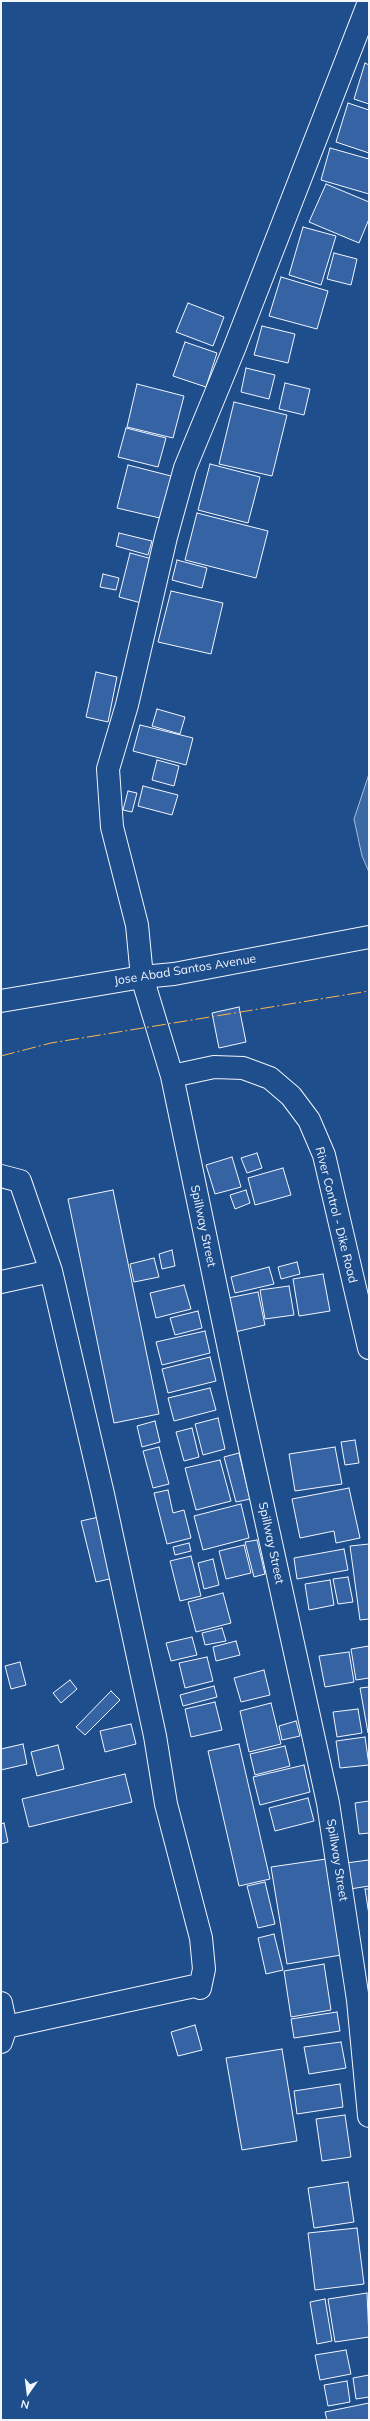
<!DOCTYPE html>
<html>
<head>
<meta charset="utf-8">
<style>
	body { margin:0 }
	#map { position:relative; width:370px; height:2421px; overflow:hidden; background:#1f4e8c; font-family:Mulish,sans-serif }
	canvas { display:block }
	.frame { position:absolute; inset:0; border:2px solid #f2f6ff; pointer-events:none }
	.north { position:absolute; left:8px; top:2373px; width:40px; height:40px; -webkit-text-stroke:3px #1f4e8c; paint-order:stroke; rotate:194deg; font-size:11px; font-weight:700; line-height:16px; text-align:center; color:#f2f6ff }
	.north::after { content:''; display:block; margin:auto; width:14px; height:18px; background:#f2f6ff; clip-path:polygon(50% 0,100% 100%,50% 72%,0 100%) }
</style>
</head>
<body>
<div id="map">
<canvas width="370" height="2421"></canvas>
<div class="frame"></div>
<div class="north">N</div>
</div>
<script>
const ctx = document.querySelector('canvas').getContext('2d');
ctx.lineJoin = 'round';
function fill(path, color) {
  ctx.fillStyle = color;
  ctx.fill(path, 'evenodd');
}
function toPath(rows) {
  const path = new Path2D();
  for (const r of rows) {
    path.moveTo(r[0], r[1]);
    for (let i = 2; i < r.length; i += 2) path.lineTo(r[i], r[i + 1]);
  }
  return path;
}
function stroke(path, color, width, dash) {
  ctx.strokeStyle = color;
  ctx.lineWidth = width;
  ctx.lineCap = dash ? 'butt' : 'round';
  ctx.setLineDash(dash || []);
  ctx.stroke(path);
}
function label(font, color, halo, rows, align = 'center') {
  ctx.font = font + ' Mulish,sans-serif';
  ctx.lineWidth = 3;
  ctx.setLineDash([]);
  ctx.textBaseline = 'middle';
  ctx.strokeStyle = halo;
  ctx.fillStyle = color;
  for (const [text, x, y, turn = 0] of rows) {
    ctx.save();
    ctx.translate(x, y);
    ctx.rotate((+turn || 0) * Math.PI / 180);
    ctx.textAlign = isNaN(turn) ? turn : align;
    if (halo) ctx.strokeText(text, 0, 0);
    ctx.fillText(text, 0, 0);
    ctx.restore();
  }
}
const water = toPath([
	[369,774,369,872,362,856,354,819,369,774]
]);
fill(water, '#3b69a3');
stroke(water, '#a8bbd7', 1);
const building = toPath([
	[365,63,369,65,369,104,354,99,365,63],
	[348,103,369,110,369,153,336,142,348,103],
	[330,148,369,159,369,194,321,180,330,148],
	[326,184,369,202,369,219,359,243,309,222,326,184],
	[303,227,336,236,321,285,289,275,303,227],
	[334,253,357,259,351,285,327,279,334,253],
	[281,277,328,291,317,329,269,316,281,277],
	[188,303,224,317,213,346,176,332,188,303],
	[262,326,295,334,288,363,254,355,262,326],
	[185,342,217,353,206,387,173,376,185,342],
	[246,368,275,375,269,399,241,392,246,368],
	[285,383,310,389,304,415,279,409,285,383],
	[137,384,184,396,173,438,127,427,137,384],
	[234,402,287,415,272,476,219,464,234,402],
	[126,428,166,438,158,467,118,457,126,428],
	[210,464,260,477,248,523,198,510,210,464],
	[128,465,175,477,164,519,117,508,128,465],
	[197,513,268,531,256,578,185,560,197,513],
	[119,533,152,541,148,555,116,546,119,533],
	[130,553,156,560,145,604,119,597,130,553],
	[177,560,207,568,202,588,172,580,177,560],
	[103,574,119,578,116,590,100,587,103,574],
	[171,591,223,603,211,654,158,642,171,591],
	[96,672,117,677,108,722,86,717,96,672],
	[157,709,185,717,180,734,152,726,157,709],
	[140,725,193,738,186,765,133,751,140,725],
	[157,760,179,766,174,786,152,780,157,760],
	[143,786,178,795,172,815,138,806,143,786],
	[128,791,137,793,132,812,123,810,128,791],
	[239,1007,246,1042,219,1048,212,1013,239,1007],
	[257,1153,262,1168,247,1173,241,1158,257,1153],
	[232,1157,241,1187,215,1194,206,1165,232,1157],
	[283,1168,291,1195,255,1205,248,1178,283,1168],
	[113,1190,159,1414,114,1423,68,1199,113,1190],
	[246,1190,250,1203,235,1209,230,1195,246,1190],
	[172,1250,175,1266,162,1269,159,1254,172,1250],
	[154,1258,159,1277,134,1282,130,1264,154,1258],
	[297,1262,300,1274,281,1279,278,1267,297,1262],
	[269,1267,274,1284,235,1293,231,1277,269,1267],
	[323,1274,330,1311,299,1316,293,1279,323,1274],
	[184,1285,191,1309,156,1318,150,1293,184,1285],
	[289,1286,294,1315,265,1319,260,1290,289,1286],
	[258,1292,265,1325,235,1332,228,1298,258,1292],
	[198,1311,202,1328,175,1335,170,1318,198,1311],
	[205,1331,210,1353,162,1365,156,1342,205,1331],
	[210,1357,216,1381,168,1393,162,1369,210,1357],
	[210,1388,216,1410,174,1421,168,1398,210,1388],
	[218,1418,225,1449,203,1455,195,1424,218,1418],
	[155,1421,160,1442,142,1447,137,1426,155,1421],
	[192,1428,199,1457,184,1461,176,1432,192,1428],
	[355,1440,359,1463,345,1465,341,1442,355,1440],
	[159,1447,169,1484,153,1488,143,1451,159,1447],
	[335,1447,342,1484,295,1491,289,1454,335,1447],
	[239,1453,250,1499,236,1502,224,1457,239,1453],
	[220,1460,231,1501,196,1510,185,1468,220,1460],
	[349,1488,360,1538,336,1543,334,1531,300,1538,292,1499,349,1488],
	[168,1490,173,1513,184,1510,191,1538,167,1544,154,1493,168,1490],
	[241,1504,249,1538,203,1550,194,1516,241,1504],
	[99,1517,114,1578,96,1582,81,1521,99,1517],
	[257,1540,265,1574,254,1577,245,1542,257,1540],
	[189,1543,191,1551,175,1555,173,1547,189,1543],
	[369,1544,369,1619,360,1620,350,1546,369,1544],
	[244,1545,251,1573,226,1579,219,1551,244,1545],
	[344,1549,348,1570,297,1579,294,1558,344,1549],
	[191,1556,201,1596,180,1601,170,1561,191,1556],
	[213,1559,219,1585,204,1589,198,1563,213,1559],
	[348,1577,353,1602,338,1604,333,1579,348,1577],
	[330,1580,334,1605,309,1610,305,1584,330,1580],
	[223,1593,231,1623,196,1632,188,1602,223,1593],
	[222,1628,226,1641,205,1645,202,1633,222,1628],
	[192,1637,197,1655,171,1661,166,1643,192,1637],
	[236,1641,240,1655,216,1661,213,1647,236,1641],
	[369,1646,369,1678,356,1680,351,1649,369,1646],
	[349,1652,354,1682,325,1687,319,1656,349,1652],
	[207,1657,213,1681,185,1688,179,1663,207,1657],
	[20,1662,26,1685,11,1689,5,1666,20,1662],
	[264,1670,270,1695,241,1702,234,1678,264,1670],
	[70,1680,77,1689,61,1703,53,1693,70,1680],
	[214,1686,217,1697,183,1706,180,1695,214,1686],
	[369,1687,369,1732,368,1733,360,1688,369,1687],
	[111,1691,120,1700,85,1735,76,1727,111,1691],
	[215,1702,222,1730,191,1737,185,1709,215,1702],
	[271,1703,281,1744,249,1752,240,1711,271,1703],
	[358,1709,362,1733,337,1737,333,1712,358,1709],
	[296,1721,300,1736,282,1740,279,1726,296,1721],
	[131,1724,136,1744,105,1752,100,1731,131,1724],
	[365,1737,369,1765,340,1768,336,1741,365,1737],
	[23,1744,27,1764,1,1770,1,1749,23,1744],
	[239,1744,270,1879,239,1886,208,1751,239,1744],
	[58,1745,64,1769,37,1776,31,1752,58,1745],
	[285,1746,290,1766,255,1775,250,1754,285,1746],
	[304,1765,310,1792,260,1805,253,1777,304,1765],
	[125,1774,132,1802,29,1827,22,1799,125,1774],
	[308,1798,314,1821,275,1831,269,1808,308,1798],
	[369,1801,369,1833,359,1834,355,1803,369,1801],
	[4,1823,8,1842,1,1844,1,1824,4,1823],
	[326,1859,341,1955,287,1964,271,1867,326,1859],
	[369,1860,369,1886,350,1889,346,1863,369,1860],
	[265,1882,275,1924,258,1928,247,1886,265,1882],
	[365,1889,369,1889,369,1915,365,1889],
	[274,1934,283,1970,266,1974,258,1938,274,1934],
	[324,1964,331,2010,291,2017,284,1971,324,1964],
	[337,2012,340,2031,294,2038,291,2019,337,2012],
	[195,2025,202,2050,178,2056,171,2032,195,2025],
	[341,2042,346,2068,309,2074,304,2047,341,2042],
	[282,2049,297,2141,242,2150,226,2058,282,2049],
	[340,2084,343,2107,297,2114,294,2091,340,2084],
	[345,2115,351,2157,322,2161,316,2119,345,2115],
	[348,2182,354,2222,314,2228,308,2188,348,2182],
	[357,2228,364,2284,315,2290,308,2233,357,2228],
	[367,2293,369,2337,335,2342,328,2299,367,2293],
	[325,2299,332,2341,317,2344,310,2302,325,2299],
	[346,2350,351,2374,320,2380,315,2355,346,2350],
	[369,2375,369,2397,356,2399,353,2378,369,2375],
	[347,2381,350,2402,328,2406,324,2385,347,2381],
	[369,2403,369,2420,327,2420,325,2412,369,2403]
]);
fill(building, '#3563a3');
stroke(building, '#f2f6ff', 1);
const minor = toPath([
	[369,2,234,349,185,468,166,537,127,705,108,769,112,827,137,925,142,977,172,1076,239,1397,328,1803,358,2000,369,2116],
	[172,1076,214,1067,243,1068,270,1078,291,1096,309,1120,324,1155,369,1348],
	[1,1176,20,1181,51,1271,103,1494,155,1736,166,1804,201,1938,204,1969,200,1988,199,1985,6,2027],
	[1,1282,51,1271],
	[1,2003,6,2027,1,2042]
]);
const highway = toPath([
	[1,1001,142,977,174,974,369,937]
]);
stroke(minor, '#f2f6ff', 24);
stroke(highway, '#f2f6ff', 24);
stroke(minor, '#1f4e8c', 22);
stroke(highway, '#1f4e8c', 22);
stroke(toPath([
	[1,1056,51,1043,369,991]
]), '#ffb74d', 1, [14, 3, 2, 3]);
label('12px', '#f2f6ff', '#1f4e8c', [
	["Jose Abad Santos Avenue",185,970,-9],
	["River Control - Dike Road",336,1215,76],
	["Spillway Street",203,1226,78],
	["Spillway Street",271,1543,78],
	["Spillway Street",337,1860,81]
]);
</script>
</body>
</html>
